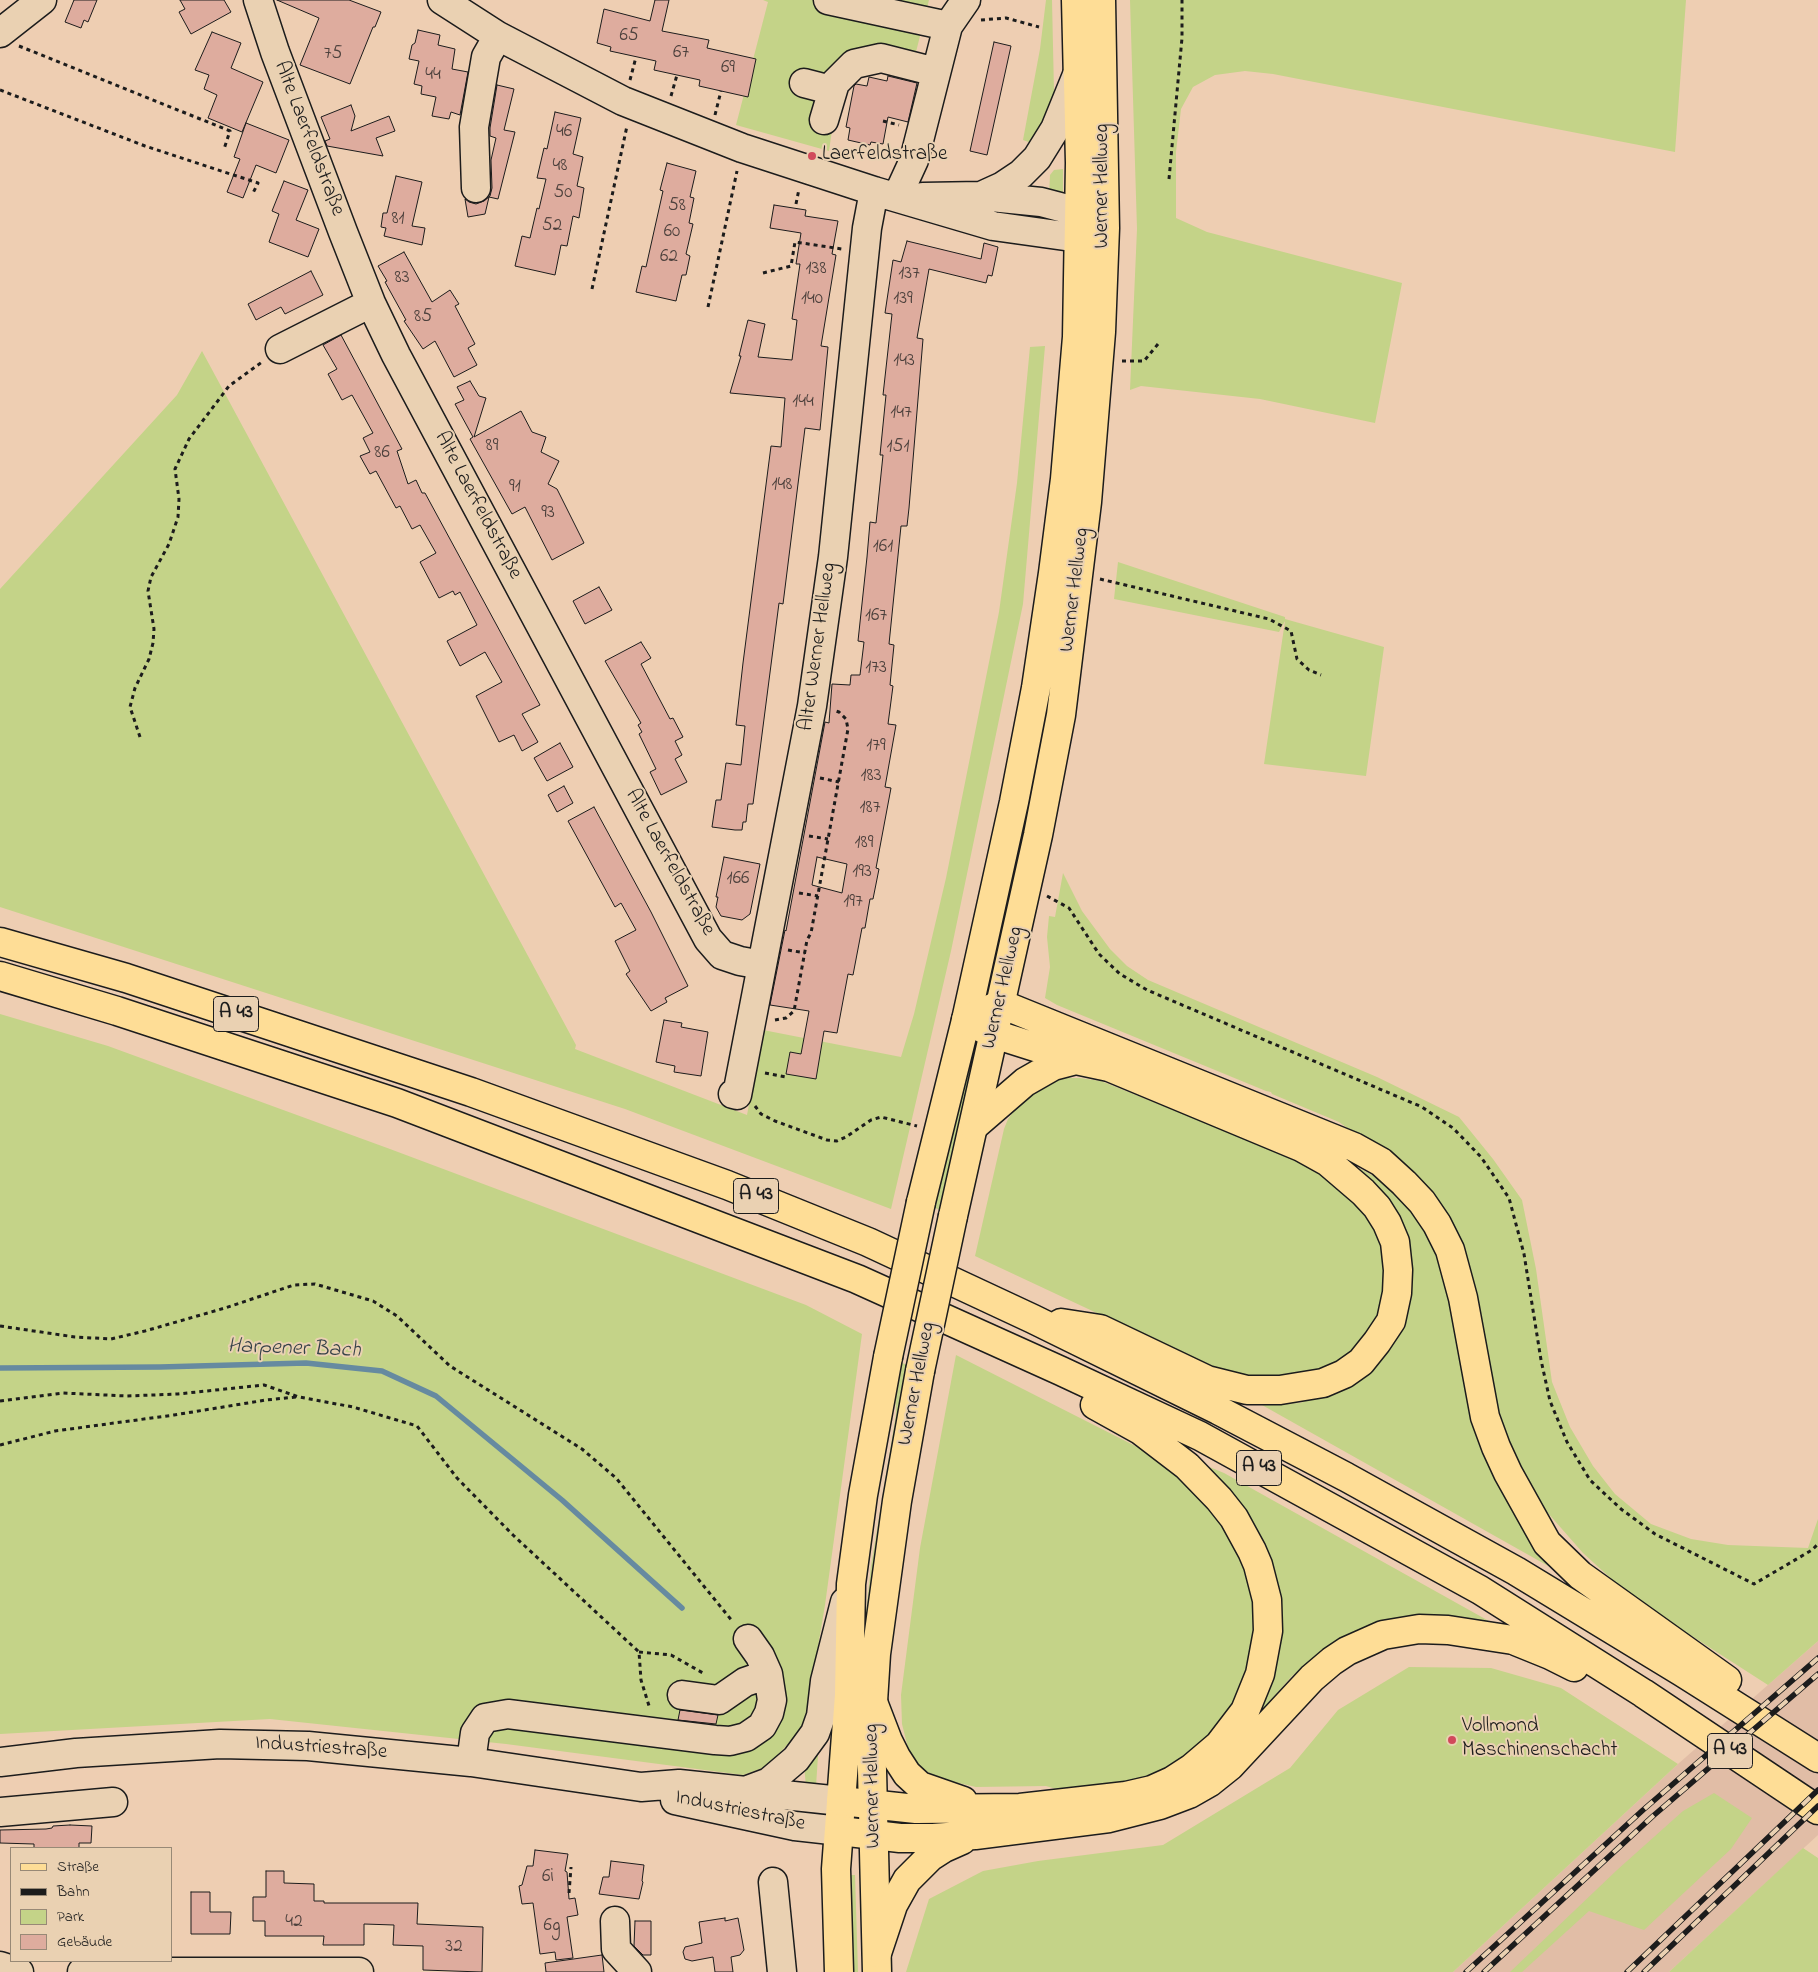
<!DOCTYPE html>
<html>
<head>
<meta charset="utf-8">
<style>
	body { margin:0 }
	#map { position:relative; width:1818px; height:1972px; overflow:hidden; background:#eeceb2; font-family:"Indie Flower",sans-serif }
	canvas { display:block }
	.legend { position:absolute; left:10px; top:1847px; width:162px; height:115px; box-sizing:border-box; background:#ead1b2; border:1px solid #988976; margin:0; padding:6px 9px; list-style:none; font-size:15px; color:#1c1c1c }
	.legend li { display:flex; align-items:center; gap:10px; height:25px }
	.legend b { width:25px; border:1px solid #988976 }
</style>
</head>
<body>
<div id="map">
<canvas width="1818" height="1972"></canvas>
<ul class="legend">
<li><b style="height:6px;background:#fedd96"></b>Straße</li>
<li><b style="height:6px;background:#1c1c1c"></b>Bahn</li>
<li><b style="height:14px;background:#c4d388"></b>Park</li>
<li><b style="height:14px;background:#deac9e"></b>Gebäude</li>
</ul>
</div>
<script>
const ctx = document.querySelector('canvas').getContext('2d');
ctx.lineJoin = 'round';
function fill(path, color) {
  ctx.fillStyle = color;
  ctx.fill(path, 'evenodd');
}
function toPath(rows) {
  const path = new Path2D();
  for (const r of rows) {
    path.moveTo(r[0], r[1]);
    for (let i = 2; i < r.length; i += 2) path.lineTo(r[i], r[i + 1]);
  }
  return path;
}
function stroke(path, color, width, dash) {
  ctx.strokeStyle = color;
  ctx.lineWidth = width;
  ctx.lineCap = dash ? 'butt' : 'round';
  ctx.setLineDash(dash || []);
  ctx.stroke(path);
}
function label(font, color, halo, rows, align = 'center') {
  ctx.font = font + ' "Indie Flower",sans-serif';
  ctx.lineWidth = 4;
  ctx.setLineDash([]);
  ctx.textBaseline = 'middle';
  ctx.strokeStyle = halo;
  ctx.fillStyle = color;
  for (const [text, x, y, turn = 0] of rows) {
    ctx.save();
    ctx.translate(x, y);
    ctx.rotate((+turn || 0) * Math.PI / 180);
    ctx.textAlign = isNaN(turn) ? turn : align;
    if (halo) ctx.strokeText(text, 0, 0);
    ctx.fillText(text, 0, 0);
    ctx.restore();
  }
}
fill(toPath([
	[1818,1641,1818,1835,1669,1972,1453,1972,1678,1764]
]), '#e1bda6');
fill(toPath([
	[763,0,929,0,914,60,877,50,814,94,833,123,829,151,736,125,768,2],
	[1046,0,1052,0,1054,92,1053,103,1037,145,1023,140,1040,49],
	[1130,0,1686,0,1675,152,1273,74,1245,71,1215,75,1193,87,1181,109,1176,152,1176,218,1207,232,1402,283,1375,423,1260,399,1141,386,1130,390,1137,229],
	[1063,169,1063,197,1049,196,1050,175,1054,170],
	[1045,346,1023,604,951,951,891,1209,625,1109,0,907,0,589,177,395,202,351,576,1045,575,1049,747,1115,763,1030,901,1057,914,1014,946,878,999,612,1017,483,1030,347],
	[1118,562,1285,617,1285,619,1384,647,1366,776,1264,764,1285,621,1279,632,1114,599],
	[1063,873,1082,911,1110,949,1127,966,1148,980,1377,1077,1459,1117,1493,1159,1522,1200,1536,1269,1552,1382,1570,1427,1593,1466,1615,1494,1651,1524,1691,1539,1728,1545,1808,1548,1818,1519,1818,1641,1768,1685,1670,1622,1617,1584,1583,1553,1540,1504,1519,1470,1405,1170,1339,1122,1272,1094,1271,1092,1266,1091,1057,1005,1045,998,1050,967,1047,937,1049,916,1055,917],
	[0,1014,108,1046,390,1149,806,1305,862,1334,825,1605,809,1700,802,1728,768,1766,743,1775,506,1744,270,1719,0,1734],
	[971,1056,976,1058,944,1212,931,1206,969,1057],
	[1059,1078,1080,1078,1101,1081,1293,1158,1321,1171,1370,1212,1391,1269,1381,1316,1354,1355,1319,1375,1246,1378,1210,1366,975,1256,1004,1129,1008,1119,1016,1108,1037,1091,1035,1085],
	[1348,1162,1392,1186,1416,1209,1439,1251,1459,1348,1566,1576,1262,1405,1300,1403,1341,1388,1373,1367,1399,1334,1412,1288,1409,1250,1400,1217,1376,1184],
	[956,1355,1151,1454,1180,1477,1212,1509,1240,1552,1252,1589,1255,1629,1251,1661,1237,1699,1215,1732,1188,1757,1164,1770,1126,1785,1056,1789,1046,1786,976,1787,941,1779,922,1769,909,1752,902,1724,901,1695,920,1548],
	[898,1361,911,1367,860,1720,858,1772,853,1772,860,1668,871,1566,896,1414,895,1388],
	[1195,1461,1224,1473,1496,1625,1414,1617,1372,1624,1339,1639,1292,1676,1243,1732,1279,1600],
	[1409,1667,1491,1668,1561,1688,1678,1764,1453,1972,906,1972,929,1899,983,1871,1038,1861,1163,1845,1290,1768,1338,1710],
	[816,1753,818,1756,816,1786,806,1787,804,1764],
	[1714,1793,1752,1818,1731,1849,1644,1930,1589,1911,1522,1972,1510,1972,1617,1870,1683,1811],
	[1803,1848,1818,1858,1818,1972,1669,1972],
	[841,1875,855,1875,858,1972,843,1972]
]), '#c4d388');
stroke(toPath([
	[0,1368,160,1367,306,1363,382,1371,436,1396,562,1500,682,1608]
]), '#668aa0', 5.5);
const building = toPath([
	[74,0,97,0,88,22,84,20,81,28,65,22,74,0],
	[180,0,224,0,231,12,191,34,179,12,185,9,180,0],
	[277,0,349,0,381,12,375,27,373,27,350,84,300,65,319,18,277,0],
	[655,0,669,0,662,31,709,40,707,48,756,59,748,97,699,86,700,80,654,70,656,61,610,51,611,47,597,43,604,9,650,21,655,0],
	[418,30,440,35,438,45,455,49,452,69,468,72,460,115,451,112,449,119,432,116,436,97,421,94,422,86,414,84,419,61,409,59,412,45,415,43,418,30],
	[212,32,241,43,231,68,263,82,242,132,208,118,217,95,204,89,209,75,195,70,212,32],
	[994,42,1011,46,987,155,970,151,994,42],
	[888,76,917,83,908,122,888,117,883,144,871,142,870,145,848,140,850,128,846,127,854,86,856,84,867,86,869,77,887,81,888,76],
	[497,85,514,89,504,130,515,132,498,199,489,197,485,214,468,217,465,199,469,202,476,204,484,201,490,196,492,188,491,160,496,138,490,136,490,128,497,85],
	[351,105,355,116,351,131,389,116,395,131,376,138,383,156,327,146,325,141,330,139,321,117,351,105],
	[555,112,581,118,573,154,583,157,577,186,584,188,579,218,573,216,567,246,561,245,555,275,515,266,522,236,530,238,537,208,539,209,546,179,537,178,544,148,547,149,555,112],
	[246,123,289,140,276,173,256,165,243,198,227,192,240,159,234,157,246,123],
	[667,163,696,171,690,197,694,198,689,223,693,224,686,254,690,256,686,275,682,275,676,301,636,292,642,266,646,267,663,191,660,190,667,163],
	[396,176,422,182,412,226,425,228,422,245,384,236,386,228,381,227,383,213,387,213,396,176],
	[284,181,308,190,296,220,319,229,308,257,269,242,279,214,272,211,284,181],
	[774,205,806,210,805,216,838,221,832,254,836,255,821,346,828,347,820,430,805,428,783,604,779,603,753,804,748,804,746,822,743,822,742,830,735,830,712,827,716,800,721,800,726,763,741,765,745,726,736,725,743,663,771,446,781,447,785,398,730,393,741,356,739,356,748,320,765,324,758,357,792,360,797,320,792,319,800,264,796,264,801,233,770,228,774,205],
	[907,241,981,259,984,243,998,247,992,276,988,275,986,283,929,269,917,338,923,339,909,508,907,526,901,526,889,644,894,645,890,685,893,686,888,724,896,725,885,787,891,788,876,868,879,869,873,899,870,899,865,928,862,928,853,975,848,974,837,1033,824,1031,816,1079,786,1074,790,1052,801,1054,809,1011,770,1005,785,930,786,931,825,722,829,723,832,684,850,685,851,675,860,675,864,642,858,641,867,557,870,522,876,523,883,455,880,455,886,395,883,395,892,314,885,313,893,260,901,262,907,241],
	[817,857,847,864,842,893,812,885,817,857],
	[404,252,432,302,450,290,459,304,455,306,475,344,468,348,477,365,454,377,435,341,423,349,404,321,406,320,385,282,387,281,378,266,404,252],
	[311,271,323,295,285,314,281,307,256,320,248,304,311,271],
	[341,335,402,449,397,451,408,484,416,480,422,493,425,493,540,705,522,714,538,742,522,751,514,735,499,742,476,696,502,682,485,652,460,666,447,641,477,625,460,592,455,595,453,591,439,598,420,562,436,553,420,525,412,529,400,506,396,508,376,471,370,474,360,456,370,452,363,438,373,433,352,395,342,400,328,374,337,369,323,345,341,335],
	[470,381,479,396,486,398,474,437,521,411,532,432,546,437,541,452,559,461,548,484,557,489,584,543,552,560,525,507,512,514,470,439,473,437,455,404,464,400,457,387,470,381],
	[599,587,612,610,585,624,573,601,599,587],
	[641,642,651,658,641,664,670,719,673,718,683,737,675,741,682,755,675,759,687,782,661,795,650,772,656,769,639,734,642,732,638,725,641,723,605,661,641,642],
	[560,743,573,767,547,781,534,758,560,743],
	[564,786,573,803,557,812,548,795,564,786],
	[594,807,651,912,688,986,665,998,667,1002,651,1011,626,974,630,971,615,941,636,930,621,903,615,907,568,821,594,807],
	[724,857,760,864,750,914,742,920,721,916,716,907,718,897,716,897,724,857],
	[664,1020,682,1023,681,1027,708,1032,701,1076,674,1072,675,1066,656,1062,664,1020],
	[680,1710,718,1715,716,1724,678,1720,680,1710],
	[70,1825,92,1826,91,1843,79,1843,79,1848,34,1848,34,1844,0,1843,0,1830,46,1829,52,1828,53,1826,70,1825],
	[535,1850,568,1854,565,1871,567,1872,569,1899,575,1898,578,1915,567,1917,573,1958,556,1960,555,1952,540,1954,533,1903,522,1904,519,1886,522,1885,527,1866,533,1866,535,1850],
	[611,1861,644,1865,642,1881,643,1882,639,1899,599,1894,603,1877,609,1877,611,1861],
	[266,1871,284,1871,284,1883,314,1884,314,1901,324,1901,324,1903,418,1903,417,1924,483,1927,482,1972,423,1970,423,1946,393,1945,394,1925,364,1924,364,1945,323,1945,324,1936,265,1936,265,1921,253,1921,253,1897,266,1897,266,1871],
	[191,1892,210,1892,210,1912,231,1912,230,1934,191,1934,191,1892],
	[725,1918,725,1921,738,1918,744,1950,740,1955,731,1957,733,1972,715,1972,713,1957,692,1961,685,1959,683,1952,685,1947,702,1943,699,1922,725,1918],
	[635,1921,651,1921,651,1955,643,1955,634,1946,635,1921],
	[602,1955,604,1972,546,1972,545,1963,602,1955]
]);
fill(building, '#deac9e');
stroke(building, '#1c1c1c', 1);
const minor = toPath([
	[258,0,275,52,343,232,371,303,396,355,708,939,722,955,740,961,762,965],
	[442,0,498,36,623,101,742,148,874,191,993,226,1079,238,1102,230],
	[828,0,948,26],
	[0,33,42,0],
	[804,83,831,90],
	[824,120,835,83,854,64,881,58,936,72],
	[476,188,474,127,486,57,498,36],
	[981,196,1003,186,1021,174,1037,158,1055,129,1079,70],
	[897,197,914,160,948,26,966,0],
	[923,197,981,196,1041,202,1079,212,1098,224],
	[280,349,371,303],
	[733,1094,737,1095,812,706,833,557,867,228,874,191],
	[682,1695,719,1700,745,1682,768,1674],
	[0,1762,76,1753,220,1744,308,1746,471,1762,641,1787,679,1784,841,1801],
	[471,1762,475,1733,485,1718,508,1714,715,1740,730,1741,746,1737,762,1726,769,1713,772,1700,768,1674,760,1656,748,1639],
	[745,1791,769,1782,796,1759,815,1733,821,1716,825,1681,845,1602],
	[675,1800,795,1826,840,1831],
	[0,1812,113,1802],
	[773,1882,782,1972],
	[615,1921,616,1949,637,1972],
	[0,1966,19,1972],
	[82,1972,359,1972]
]);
const major = toPath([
	[921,1202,966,1020,1014,802,1036,688,1053,573,1065,479,1077,337,1080,163,1076,0],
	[953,1216,1038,835,1061,715,1087,502,1101,332,1105,228,1101,0],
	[839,1972,836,1869,849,1695,851,1584,863,1495,888,1357],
	[877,1972,871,1730,873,1702,876,1654,897,1501,920,1371]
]);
const highway = toPath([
	[0,942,126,978,471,1092,727,1185,868,1242,1033,1319,1218,1410,1346,1477,1516,1571,1682,1672,1818,1758],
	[0,976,117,1011,397,1103,857,1279,1061,1371,1200,1436,1480,1590,1643,1693,1818,1810],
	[966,1020,1001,1004,1354,1147,1381,1162,1404,1183,1422,1202,1437,1224,1450,1250,1463,1298,1485,1417,1496,1447,1508,1473,1547,1543,1580,1575,1727,1680],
	[966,1020,994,1034,1076,1060,1109,1067,1301,1147,1328,1162,1363,1192,1377,1207,1387,1223,1395,1242,1398,1270,1397,1293,1391,1321,1377,1342,1361,1362,1344,1374,1323,1383,1280,1390,1247,1390,1207,1380,1100,1329,1061,1323],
	[974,1126,1025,1082,1053,1066,1076,1060],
	[873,1702,888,1741,896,1757,907,1774,920,1786,963,1801],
	[841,1801,916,1809,1020,1808,1126,1796,1152,1790,1172,1781,1192,1768,1219,1745,1245,1711,1260,1674,1268,1631,1267,1600,1258,1565,1252,1551,1234,1518,1219,1499,1187,1466,1140,1430,1095,1405],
	[840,1831,900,1838,933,1838,975,1835,1109,1818,1160,1805,1189,1794,1210,1782,1230,1766,1312,1678,1332,1661,1347,1651,1383,1635,1419,1629,1448,1630,1513,1640,1550,1655,1574,1667],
	[877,1953,893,1905,907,1880,930,1857,944,1848,962,1840]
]);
stroke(minor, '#1c1c1c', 31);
stroke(major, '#1c1c1c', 31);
stroke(highway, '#1c1c1c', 31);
stroke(toPath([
	[981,20,1006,18,1039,27],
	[19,46,230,131,224,149],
	[630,80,636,57],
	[0,90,145,146,258,183,252,195],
	[671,96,677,75],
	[715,115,721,91],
	[883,121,899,125],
	[1169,179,1182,38,1182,0],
	[796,204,799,189],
	[763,273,791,266,795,242,842,249],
	[592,289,627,126],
	[708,307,737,171],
	[1122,361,1144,361,1158,344],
	[1100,579,1269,619,1291,631,1297,659,1309,670,1321,675],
	[140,737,130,707,135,688,149,659,153,643,154,629,148,591,151,577,169,544,178,517,179,499,175,469,189,439,229,386,262,362],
	[820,778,839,782],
	[809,836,828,839],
	[799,893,818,896],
	[1047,896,1069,908,1099,954,1120,974,1147,990,1422,1107,1453,1128,1481,1157,1509,1198,1524,1254,1541,1360,1550,1401,1567,1442,1590,1480,1621,1509,1655,1534,1754,1584,1812,1550,1818,1544],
	[788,950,805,953],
	[775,1020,786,1018,794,1011,807,940,811,933,848,729,846,719,839,712,833,710],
	[765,1073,786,1077],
	[755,1106,761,1114,775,1121,827,1140,837,1141,846,1137,871,1120,881,1117,917,1126],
	[0,1326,75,1337,111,1339,145,1331,225,1308,294,1285,315,1284,373,1301,397,1316,450,1366,582,1449,616,1478,733,1622],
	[0,1401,63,1393,127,1396,178,1394,264,1385,299,1397,353,1407,417,1426,457,1478,513,1535,639,1652,641,1680,650,1709],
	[0,1445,55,1431,174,1415,266,1400,296,1397],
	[639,1652,671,1655,703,1673],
	[569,1893,571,1867]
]), '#1c1c1c', 3, [4, 4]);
stroke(minor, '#ead1b2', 28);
stroke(major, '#fedd96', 28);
stroke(highway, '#fedd96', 28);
const rail = toPath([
	[1466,1972,1643,1810,1818,1658],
	[1484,1972,1653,1816,1818,1674],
	[1627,1972,1818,1790],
	[1644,1972,1818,1806]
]);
stroke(rail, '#1c1c1c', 5.5);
stroke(rail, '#ead1b2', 4, [11]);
const majorBridge = toPath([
	[888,1357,921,1202],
	[920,1371,953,1216]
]);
stroke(majorBridge, '#1c1c1c', 31, []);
stroke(majorBridge, '#fedd96', 28);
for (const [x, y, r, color] of [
	[812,156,5,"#d1495b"],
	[1452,1740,5,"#d1495b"]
]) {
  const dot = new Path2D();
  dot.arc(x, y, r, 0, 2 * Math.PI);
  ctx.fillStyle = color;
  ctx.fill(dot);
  stroke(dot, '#ead1b2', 2);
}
label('19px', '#4c403c', null, [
	["65",629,37],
	["67",681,54],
	["75",333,55],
	["69",728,69],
	["44",433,76],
	["46",564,133],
	["48",560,167],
	["50",563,194],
	["58",677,207],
	["81",398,220],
	["52",552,227],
	["60",672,233],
	["62",669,258],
	["138",816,270],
	["137",909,275],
	["83",402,279],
	["140",812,300],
	["139",903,300],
	["85",423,318],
	["143",904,362],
	["144",803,403],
	["147",901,414],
	["89",492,447],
	["151",898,448],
	["86",382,454],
	["148",782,486],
	["91",515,488],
	["93",548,514],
	["161",883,548],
	["167",876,617],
	["173",876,669],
	["179",876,747],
	["183",871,777],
	["187",870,809],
	["189",864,844],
	["193",862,873],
	["166",738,880],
	["197",853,903],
	["6i",548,1878],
	["42",294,1923],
	["6g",552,1927],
	["32",454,1948]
]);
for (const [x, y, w] of [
	[236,1014,45],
	[756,1196,45],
	[1259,1468,45],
	[1730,1751,45]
]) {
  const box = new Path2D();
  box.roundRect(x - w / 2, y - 17.5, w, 35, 4);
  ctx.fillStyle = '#ead1b2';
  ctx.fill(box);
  stroke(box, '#1c1c1c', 1);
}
label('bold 20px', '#1c1c1c', null, [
	["A 43",236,1014],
	["A 43",756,1196],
	["A 43",1259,1468],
	["A 43",1730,1751]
]);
label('21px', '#1c1c1c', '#ead1b2', [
	["Alte Laerfeldstraße",308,139,69],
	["Werner Hellweg",1104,186,-90],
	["Alte Laerfeldstraße",477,506,62],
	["Werner Hellweg",1076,590,-83],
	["Alter Werner Hellweg",819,647,-82],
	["Alte Laerfeldstraße",669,863,61],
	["Werner Hellweg",1004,988,-77],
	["Werner Hellweg",918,1384,-79],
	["Industriestraße",321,1749,4],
	["Werner Hellweg",874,1786,-91],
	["Industriestraße",740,1812,12]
]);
label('21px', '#1c1c1c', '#ead1b2', [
	["Laerfeldstraße",822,156],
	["Vollmond",1462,1728],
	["Maschinenschacht",1462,1752]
], 'left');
label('italic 22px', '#354148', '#ead1b2', [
	["Harpener Bach",294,1350,2]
]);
</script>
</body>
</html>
